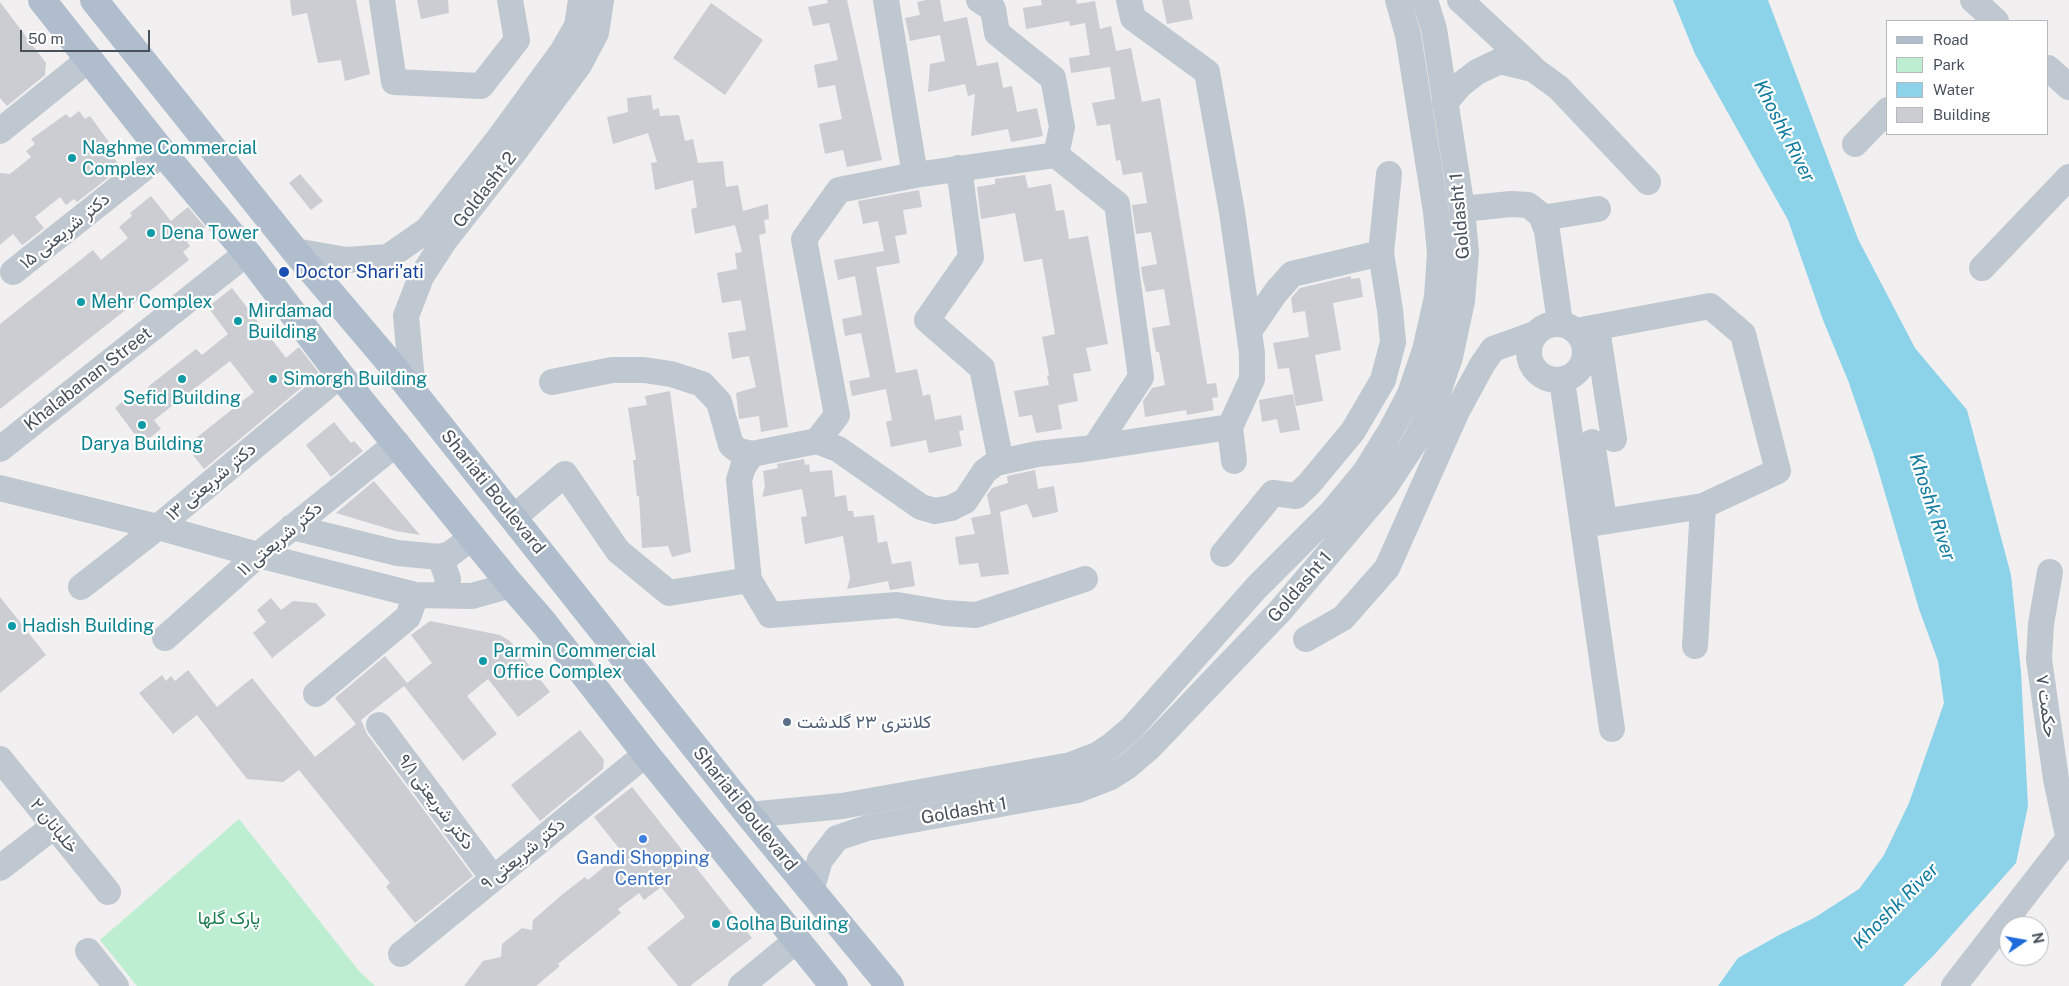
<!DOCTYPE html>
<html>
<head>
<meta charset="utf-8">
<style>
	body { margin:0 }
	#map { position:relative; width:2069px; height:986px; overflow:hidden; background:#f1efef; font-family:"Public Sans",sans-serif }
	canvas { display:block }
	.legend { position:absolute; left:1886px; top:20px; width:162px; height:115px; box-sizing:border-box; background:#fff; border:1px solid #b5b9be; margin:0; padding:6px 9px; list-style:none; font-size:15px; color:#47515c }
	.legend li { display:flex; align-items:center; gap:10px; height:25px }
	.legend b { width:25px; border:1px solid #b5b9be }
	.north { position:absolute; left:1999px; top:916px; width:50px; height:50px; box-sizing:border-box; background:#fff; border:1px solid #b5b9be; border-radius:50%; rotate:78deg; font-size:14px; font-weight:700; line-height:20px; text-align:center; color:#47515c }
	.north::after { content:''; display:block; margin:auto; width:18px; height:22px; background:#1d6adc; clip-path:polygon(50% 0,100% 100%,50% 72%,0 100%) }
	.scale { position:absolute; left:20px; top:30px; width:130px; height:22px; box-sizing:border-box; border:2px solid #47515c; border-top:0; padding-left:6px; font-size:15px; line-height:18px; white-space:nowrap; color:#47515c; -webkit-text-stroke:4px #fff; paint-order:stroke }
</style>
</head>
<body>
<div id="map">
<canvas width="2069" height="986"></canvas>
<ul class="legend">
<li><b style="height:6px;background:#afbdcd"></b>Road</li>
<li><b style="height:14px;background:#beeed2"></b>Park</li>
<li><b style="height:14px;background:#8cd3ea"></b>Water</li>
<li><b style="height:14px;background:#cbcdd3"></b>Building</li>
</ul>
<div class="north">N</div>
<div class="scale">50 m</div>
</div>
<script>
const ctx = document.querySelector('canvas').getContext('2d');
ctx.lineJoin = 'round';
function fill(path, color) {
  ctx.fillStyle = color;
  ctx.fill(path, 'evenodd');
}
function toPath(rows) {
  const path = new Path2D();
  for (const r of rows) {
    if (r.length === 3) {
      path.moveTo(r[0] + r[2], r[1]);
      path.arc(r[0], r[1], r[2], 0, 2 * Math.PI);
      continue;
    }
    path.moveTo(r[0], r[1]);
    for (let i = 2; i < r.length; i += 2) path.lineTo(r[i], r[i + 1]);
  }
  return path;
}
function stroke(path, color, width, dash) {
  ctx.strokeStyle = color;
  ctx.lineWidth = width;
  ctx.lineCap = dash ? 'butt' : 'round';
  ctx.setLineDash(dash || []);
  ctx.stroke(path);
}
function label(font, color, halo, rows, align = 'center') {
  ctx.font = font + ' "Public Sans",Vazirmatn,sans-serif';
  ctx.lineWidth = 4.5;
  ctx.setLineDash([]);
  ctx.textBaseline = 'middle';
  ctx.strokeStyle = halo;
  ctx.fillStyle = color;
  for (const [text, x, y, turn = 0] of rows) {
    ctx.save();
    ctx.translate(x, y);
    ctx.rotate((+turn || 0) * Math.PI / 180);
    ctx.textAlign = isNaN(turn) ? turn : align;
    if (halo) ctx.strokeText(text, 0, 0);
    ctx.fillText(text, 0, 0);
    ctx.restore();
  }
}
fill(toPath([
	[239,819,359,971,375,986,137,986,100,940]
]), '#beeed2');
fill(toPath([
	[1673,0,1768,0,1858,239,1915,348,1967,410,2011,575,2021,672,2028,806,2016,863,1934,955,1903,986,1718,986,1738,958,1781,934,1814,918,1859,889,1884,855,1909,803,1944,703,1938,661,1919,609,1874,456,1849,383,1823,320,1788,220,1695,54]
]), '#8cd3ea');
fill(toPath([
	[290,0,356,0,370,74,345,81,341,60,318,63,307,13,292,16],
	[417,0,448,0,449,13,421,19],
	[827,0,847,0,882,160,847,167,843,150,825,154,819,124,842,119,835,85,818,88,814,65,838,60,829,23,813,26,808,7,828,3],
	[926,0,940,0,944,22,967,17,977,66,998,62,1003,88,1012,86,1017,112,1037,108,1043,136,1011,142,1008,129,971,136,975,94,968,96,965,84,928,92,930,64,945,61,940,35,910,41,905,18,920,15,917,2],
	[1041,0,1076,0,1077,4,1095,1,1100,29,1111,26,1116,51,1131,48,1142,102,1160,98,1207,384,1216,383,1218,397,1212,398,1214,410,1187,415,1186,410,1145,417,1143,401,1152,388,1165,385,1159,352,1156,352,1152,328,1170,325,1164,289,1146,292,1143,280,1141,267,1157,264,1151,232,1136,234,1132,205,1147,203,1142,172,1123,175,1120,160,1116,161,1110,124,1097,126,1092,103,1115,99,1110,67,1071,73,1069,58,1090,55,1085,23,1070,26,1069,21,1026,29,1023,8,1042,5],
	[1162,0,1189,0,1193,19,1167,24],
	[0,2,46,63,45,75,7,106,0,98],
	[711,3,763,40,725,95,673,58],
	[651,95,653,110,659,108,660,116,679,115,685,141,693,139,698,163,723,161,726,187,738,185,743,211,768,204,769,219,764,220,766,233,759,235,788,427,761,432,759,416,739,419,736,393,756,387,749,356,732,359,728,333,746,330,741,300,722,303,717,273,737,269,735,253,742,252,735,225,695,234,691,209,697,207,693,180,655,190,651,163,657,162,648,133,613,144,607,117,628,112,627,98],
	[79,111,85,119,90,116,117,153,113,157,119,165,111,171,113,174,77,202,74,199,66,205,60,197,35,217,44,228,24,244,22,245,13,234,0,245,0,173,10,174,31,157,26,151,35,144,31,139,66,114,70,118],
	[300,174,323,201,311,210,289,183],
	[1025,175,1028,188,1051,184,1056,211,1064,210,1069,239,1088,236,1108,344,1086,348,1091,371,1073,374,1078,401,1058,405,1062,429,1036,433,1032,415,1019,417,1014,391,1049,385,1047,376,1049,375,1042,337,1055,334,1042,259,1024,262,1015,213,981,219,977,187,995,184,995,179],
	[919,190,922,207,903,210,907,234,895,236,900,263,876,267,896,373,917,369,923,396,930,394,935,420,961,415,964,430,959,431,962,446,929,453,926,440,891,447,886,422,892,420,886,389,852,396,849,381,870,377,861,333,845,336,842,319,862,315,855,276,838,280,834,260,884,251,878,221,863,224,858,201],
	[151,196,171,221,188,207,205,227,187,242,190,246,183,252,189,260,0,409,0,324,93,250,101,260,128,238,119,227,132,216,130,213],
	[1351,276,1351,279,1360,278,1363,297,1333,303,1341,350,1315,355,1323,401,1296,406,1289,368,1278,369,1273,343,1309,337,1305,311,1293,313,1291,298,1300,288],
	[232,288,286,358,299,347,319,373,204,469,186,446,254,392,230,361,154,420,161,429,142,444,115,408,123,401,140,402,149,386,196,349,202,355,228,334,208,307],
	[670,391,691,552,672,557,668,546,642,548,639,496,637,496,633,460,636,460,628,408,647,405,645,396],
	[1293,394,1300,430,1280,433,1277,419,1262,422,1259,400],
	[334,422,351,443,354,441,363,451,331,477,306,445],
	[804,459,805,465,809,464,810,472,832,470,835,497,846,495,848,511,853,511,854,517,874,515,878,543,887,541,892,564,911,561,915,586,890,590,888,581,847,589,850,578,843,536,805,544,801,517,807,516,802,489,762,497,765,486,763,471,778,468,777,464],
	[1035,470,1038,489,1054,486,1058,512,1033,518,1027,504,1000,512,1009,574,981,577,978,563,959,565,955,537,975,534,971,518,991,514,987,495,992,488,1008,483,1007,476],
	[374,481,420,535,396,531,336,513],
	[0,597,46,655,0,693],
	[271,598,281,610,293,601,316,603,326,615,272,658,253,633,266,622,257,610],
	[430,621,500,635,510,641,550,692,518,717,488,679,467,696,497,734,463,761,404,686,356,724,335,698,385,656,407,683,432,663,411,635],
	[188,670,217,707,252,678,315,757,361,720,367,734,473,876,415,923,386,887,390,883,299,770,283,782,247,779,197,715,173,734,139,693,162,675,166,681,171,676,175,681],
	[580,730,604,760,603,769,540,821,511,785],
	[632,787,752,938,690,986,678,986,647,948,685,917,661,887,644,900,639,893,618,909,621,913,558,964,560,966,536,986,464,986,483,961,501,957,502,944,522,928,532,930,533,920,564,893,585,877,588,880,622,852,594,817]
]), '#cbcdd3');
stroke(toPath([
	[382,0,394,82,481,86,517,40,510,0],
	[886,0,915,175],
	[979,0,993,9,997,33,1053,78,1062,127,1056,155],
	[1460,0,1532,67],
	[1973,0,1996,21],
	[2048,68,2069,87],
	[1445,103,1460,85,1477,72,1500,61,1533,69,1559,88,1648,182],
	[0,131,88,60],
	[1855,144,1888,110],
	[959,168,971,257,927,320,982,368,1001,462],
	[1462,209,1511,204,1528,205,1541,215,1547,231,1560,323],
	[1542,218,1598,209],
	[295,251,346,260,388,257,427,230,500,137,562,52,577,26,581,0],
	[1982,268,2069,177],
	[13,272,163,153],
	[1557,352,28],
	[1597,329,1614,439],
	[1250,330,1276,292,1292,274,1381,253],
	[1576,331,1710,306,1743,334,1778,471,1703,506,1695,646],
	[1562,380,1612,729],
	[552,382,612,370,644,370,671,374,702,384,719,402,731,445,739,451,752,454],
	[413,392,406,316,421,277,445,240,515,151,579,65,596,33,601,0],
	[1230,427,1234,461],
	[817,441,837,415,804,239,839,190,915,175,1056,155,1117,204,1141,377,1095,447],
	[1592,442,1602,507],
	[0,449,247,253],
	[0,488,158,527,258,555,416,595,472,596,511,585],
	[513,518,565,474,618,551,669,593,749,580,770,615,897,605,945,613,976,615,1085,579],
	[1583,525,1703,506],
	[292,527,397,553,440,557,448,579,445,595],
	[1223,554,1273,493,1296,496,1309,484,1353,431,1383,380,1393,342,1390,310,1381,253,1389,174],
	[440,557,450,554,473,537],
	[2050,572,2041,624,2039,659,2056,779,2069,840],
	[749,580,739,480,743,467,752,454,817,441,838,449,921,507,935,511,951,508,965,501,985,471,996,463,1037,454,1084,449,1230,427,1252,379,1252,353,1232,212,1207,72,1133,18,1129,0],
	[81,587,158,527,340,375],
	[165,638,258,555,397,443],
	[1306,639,1343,618,1387,568,1457,411,1482,365,1493,349,1535,334],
	[316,694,408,617,416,595],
	[379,725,493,878],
	[0,759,108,892],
	[749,815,842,806,1071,765,1097,755,1112,745,1131,729,1256,588,1331,513,1365,472,1391,430,1410,394,1425,350,1437,297,1440,253,1436,212,1408,35,1398,0],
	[0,868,54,826],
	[811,891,820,860,837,838,867,828,1078,790,1109,778,1128,766,1149,748,1280,611,1385,487,1414,443,1434,404,1450,357,1462,301,1466,253,1462,209,1434,29,1425,0],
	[88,951,116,986],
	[401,954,646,754],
	[741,986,797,940],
	[1954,986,2069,838]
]), '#bfc8d0', 26);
stroke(toPath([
	[42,0,163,153,247,253,340,375,511,585,544,623,646,754,834,986],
	[94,0,295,251,390,363,749,815,890,986]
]), '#afbdcd', 28);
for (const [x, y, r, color] of [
	[72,158,5,"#0f9aa8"],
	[151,233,5,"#0f9aa8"],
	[284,272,6,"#1a4fb4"],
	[81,302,5,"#0f9aa8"],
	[238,321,5,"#0f9aa8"],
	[182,379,5,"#0f9aa8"],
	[273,379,5,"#0f9aa8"],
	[142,425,5,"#0f9aa8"],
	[12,626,5,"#0f9aa8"],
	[483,661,5,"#0f9aa8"],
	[787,722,5,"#5c6f8a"],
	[643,839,5,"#3f7fe0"],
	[716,924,5,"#0f9aa8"]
]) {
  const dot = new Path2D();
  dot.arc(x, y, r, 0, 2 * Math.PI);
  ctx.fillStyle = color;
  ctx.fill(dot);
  stroke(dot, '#fff', 2);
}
label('18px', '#0d838f', '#fff', [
	["Naghme Commercial",82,148],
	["Complex",82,169],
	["Dena Tower",161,233],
	["Mehr Complex",91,302],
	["Mirdamad",248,311],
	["Building",248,332],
	["Simorgh Building",283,379],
	["Sefid Building",182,398,"center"],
	["Darya Building",142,444,"center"],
	["Hadish Building",22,626],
	["Parmin Commercial",493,651],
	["Office Complex",493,672],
	["Golha Building",726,924]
], 'left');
label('18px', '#47515c', '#fff', [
	["Goldasht 2",485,190,-52],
	["Goldasht 1",1460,216,-95],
	["۱۵ دکتر شریعتی",65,231,-39],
	["Khalabanan Street",88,379,-38],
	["۱۳ دکتر شریعتی",211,482,-40],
	["Shariati Boulevard",493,492,51],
	["۱۱ دکتر شریعتی",280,539,-40],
	["Goldasht 1",1300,587,-49],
	["۷ حکمت",2046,706,82],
	["دکتر شریعتی ۹/۱",436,802,53],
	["Shariati Boulevard",745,809,51],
	["Goldasht 1",964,811,-10],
	["۲ خلبانان",54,826,51],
	["دکتر شریعتی ۹",523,854,-39]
]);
label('18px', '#164399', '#fff', [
	["Doctor Shari'ati",295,272]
], 'left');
label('18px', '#4e5e75', '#fff', [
	["کلانتری ۲۳ گلدشت",797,722]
], 'left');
label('18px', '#366cbe', '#fff', [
	["Gandi Shopping",643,858],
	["Center",643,879]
]);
label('18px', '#197b4e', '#fff', [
	["پارک گلها",229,918]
]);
label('italic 19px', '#107b9f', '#fff', [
	["Khoshk River",1784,131,63],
	["Khoshk River",1932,507,72],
	["Khoshk River",1896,906,-45]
]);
</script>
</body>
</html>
